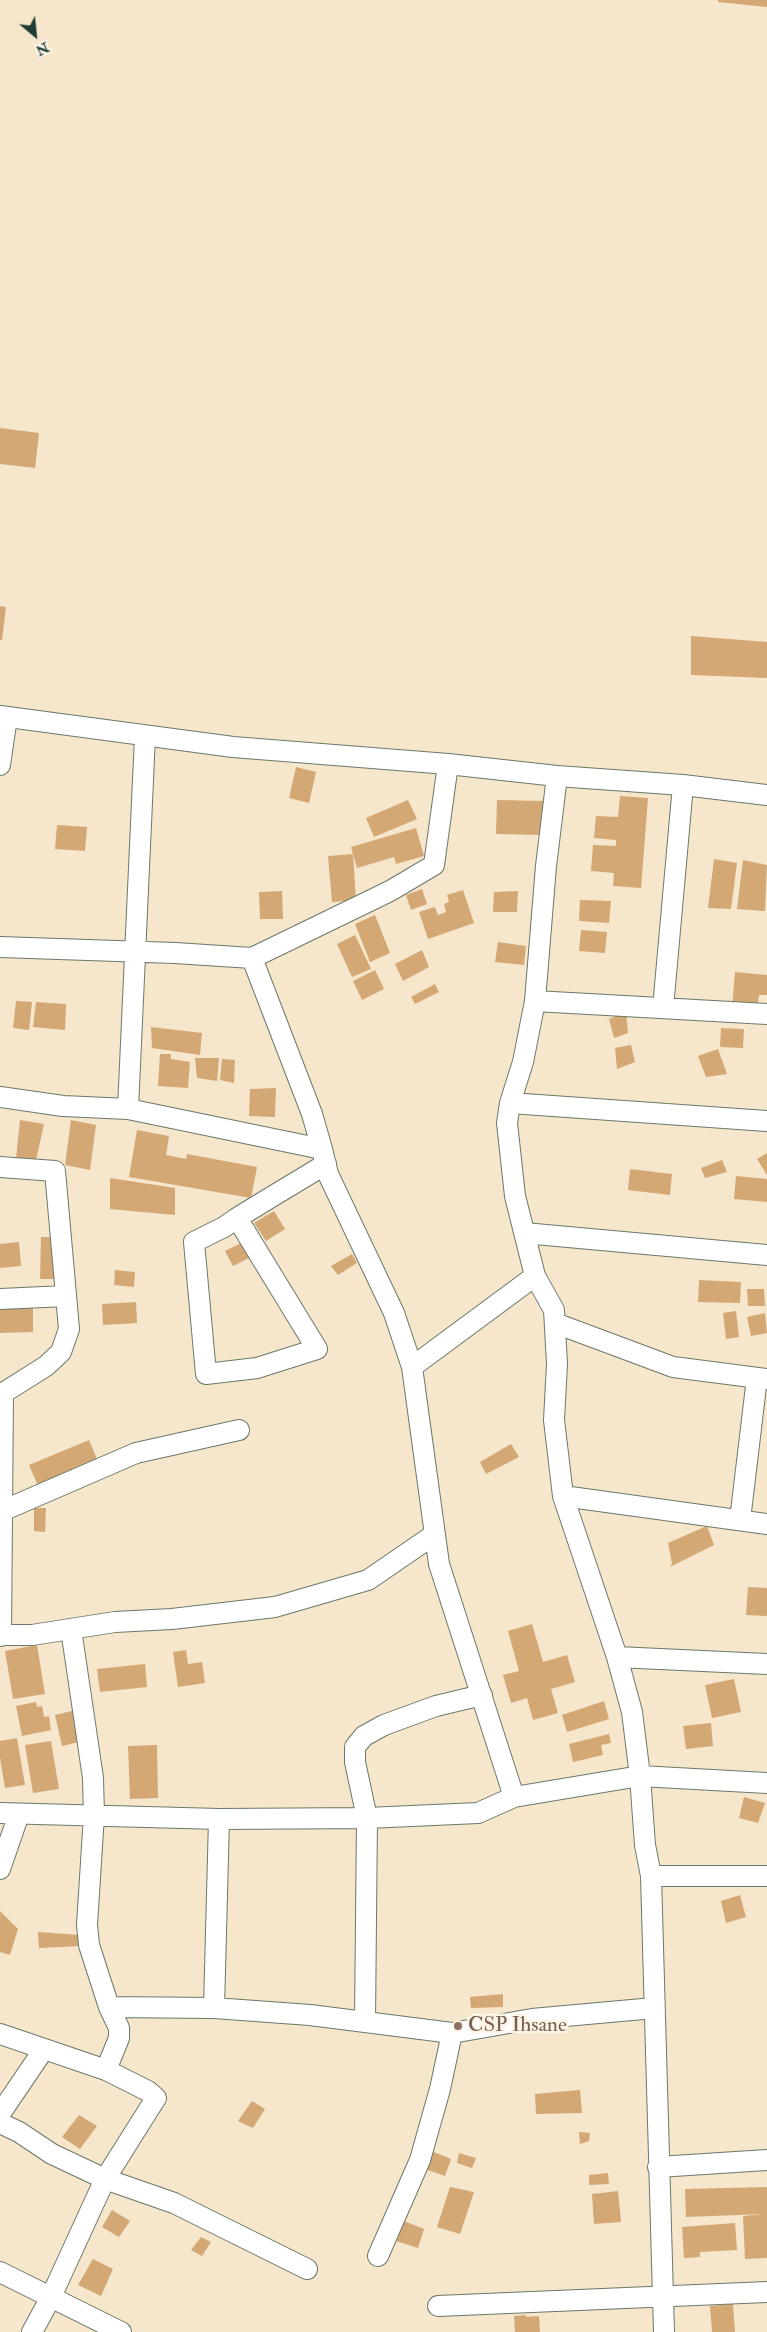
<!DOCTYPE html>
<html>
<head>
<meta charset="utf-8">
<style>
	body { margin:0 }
	#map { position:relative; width:767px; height:2332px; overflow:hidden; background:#f5e6cc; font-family:"IM FELL Double Pica",serif }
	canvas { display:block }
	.north { position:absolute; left:10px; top:10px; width:50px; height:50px; -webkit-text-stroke:4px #fcf5e5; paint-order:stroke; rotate:152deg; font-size:14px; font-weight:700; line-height:20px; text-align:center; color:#1f3d34 }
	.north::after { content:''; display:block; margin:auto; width:18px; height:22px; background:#1f3d34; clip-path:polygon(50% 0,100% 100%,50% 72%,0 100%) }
</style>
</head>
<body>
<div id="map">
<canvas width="767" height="2332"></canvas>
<div class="north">N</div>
</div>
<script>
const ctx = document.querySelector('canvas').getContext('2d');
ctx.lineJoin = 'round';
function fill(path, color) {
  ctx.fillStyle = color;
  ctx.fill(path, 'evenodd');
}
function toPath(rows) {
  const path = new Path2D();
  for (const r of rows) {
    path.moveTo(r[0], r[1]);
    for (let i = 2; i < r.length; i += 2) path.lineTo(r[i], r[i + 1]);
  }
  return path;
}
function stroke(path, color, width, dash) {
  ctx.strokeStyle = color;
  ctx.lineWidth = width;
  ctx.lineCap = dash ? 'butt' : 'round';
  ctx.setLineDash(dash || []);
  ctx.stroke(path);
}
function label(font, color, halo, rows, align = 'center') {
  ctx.font = font + ' "IM FELL Double Pica",serif';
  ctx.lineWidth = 5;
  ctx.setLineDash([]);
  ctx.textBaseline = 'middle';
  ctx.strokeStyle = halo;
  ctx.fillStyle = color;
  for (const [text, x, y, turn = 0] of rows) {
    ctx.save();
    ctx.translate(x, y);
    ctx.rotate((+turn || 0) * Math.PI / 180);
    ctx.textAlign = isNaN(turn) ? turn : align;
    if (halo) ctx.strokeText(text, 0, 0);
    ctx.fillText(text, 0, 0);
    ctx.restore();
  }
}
fill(toPath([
	[718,0,767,0,767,7,718,2],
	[0,428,39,433,35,468,0,464],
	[0,606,6,607,2,640,0,640],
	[691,636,767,642,767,678,691,675],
	[296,767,316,772,309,803,289,798],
	[620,796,648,798,641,888,613,886,614,873,591,871,593,845,616,846,616,840,594,838,596,816,618,817],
	[408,800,417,819,374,837,366,818],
	[497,800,544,801,543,835,496,834],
	[57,825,87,827,85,851,55,849],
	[416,828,424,856,396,864,394,857,357,868,351,847],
	[353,854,356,900,332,902,328,856],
	[714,859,737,863,731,909,708,908],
	[743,860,767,865,765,911,737,909],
	[422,889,427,904,411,910,406,895],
	[463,890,474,923,428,939,419,912,435,907,438,915,446,912,444,904,449,902,447,895],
	[282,891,283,919,260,919,259,892],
	[518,891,517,912,493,912,494,892],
	[580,900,611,901,609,923,579,921],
	[375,915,390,953,370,962,355,924],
	[581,930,607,932,605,953,579,951],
	[355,935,371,969,352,977,337,944],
	[498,942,526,946,524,965,495,962],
	[422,950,429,967,403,981,395,964],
	[375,970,384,989,362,1000,353,981],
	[735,972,767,975,767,995,759,995,757,1010,732,1008],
	[435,984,439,992,415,1004,411,997],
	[16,1001,32,1002,29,1030,13,1028],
	[36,1002,66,1004,65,1030,33,1027],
	[626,1012,628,1033,614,1038,609,1019],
	[151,1027,202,1033,200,1055,152,1048],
	[721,1028,744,1029,743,1048,720,1047],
	[631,1045,635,1062,617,1069,615,1048],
	[718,1049,727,1074,706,1077,698,1056],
	[160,1054,171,1054,171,1059,190,1062,188,1088,158,1086],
	[195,1058,219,1058,217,1081,197,1078],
	[222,1059,235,1060,234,1083,220,1080],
	[276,1088,275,1117,249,1116,250,1089],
	[20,1120,44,1124,36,1160,16,1159],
	[71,1120,96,1125,90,1170,65,1165],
	[137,1130,169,1136,166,1155,186,1159,187,1154,257,1167,251,1198,129,1177],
	[767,1153,767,1175,757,1159],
	[722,1160,727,1172,705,1178,701,1168],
	[630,1169,672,1174,670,1195,628,1190],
	[736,1176,767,1179,767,1202,734,1199],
	[110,1178,175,1188,175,1215,110,1209],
	[274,1211,285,1229,266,1241,254,1223],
	[41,1237,55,1237,55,1279,40,1279],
	[19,1242,21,1266,0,1268,0,1244],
	[243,1242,251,1257,233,1266,225,1251],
	[352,1254,357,1263,338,1275,331,1266],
	[115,1270,135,1272,134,1287,114,1285],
	[699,1280,741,1282,740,1303,698,1302],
	[747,1289,764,1289,765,1306,748,1306],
	[136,1302,137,1323,103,1325,102,1304],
	[0,1308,33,1308,33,1332,0,1333],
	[736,1311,739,1337,726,1339,723,1313],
	[765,1313,767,1333,751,1336,747,1317],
	[89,1440,99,1464,39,1488,29,1465],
	[511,1444,519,1457,486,1474,480,1462],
	[34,1508,46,1508,45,1532,34,1531],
	[707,1526,714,1545,670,1567,672,1563,668,1543],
	[748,1587,767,1588,767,1616,746,1615],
	[532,1624,543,1662,567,1655,575,1682,551,1689,558,1713,533,1720,527,1698,511,1703,503,1675,519,1671,508,1631],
	[37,1645,45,1694,13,1699,5,1651],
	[186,1650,188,1664,202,1662,205,1683,178,1687,173,1652],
	[145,1664,147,1687,100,1692,97,1669],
	[734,1679,741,1712,712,1718,705,1685],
	[604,1701,609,1719,567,1732,562,1715],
	[36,1702,37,1707,42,1706,44,1717,49,1716,51,1730,22,1736,16,1706],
	[76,1710,83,1741,62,1746,55,1715],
	[711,1723,713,1746,686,1749,683,1726],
	[609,1734,611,1743,601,1745,603,1755,573,1762,569,1744],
	[17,1738,25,1785,5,1788,0,1758,0,1741],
	[51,1741,59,1789,33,1793,25,1745],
	[157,1745,158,1798,130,1799,128,1746],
	[744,1797,765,1803,758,1823,739,1818],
	[740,1895,746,1917,726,1923,721,1901],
	[0,1911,18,1929,10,1955,0,1952],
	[38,1932,80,1935,81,1946,39,1948],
	[503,1994,503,2007,471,2008,470,1997],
	[580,2090,582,2113,536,2114,535,2094],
	[252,2101,265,2109,253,2128,238,2121],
	[79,2115,97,2126,80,2149,62,2137],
	[579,2132,590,2133,589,2141,580,2144],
	[429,2150,451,2159,445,2176,425,2169],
	[459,2153,476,2158,472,2168,457,2163],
	[608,2173,609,2184,589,2185,589,2175],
	[450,2187,474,2192,460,2234,437,2227],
	[767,2187,767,2258,745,2259,743,2216,764,2214,686,2217,685,2189],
	[618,2191,621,2222,594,2224,592,2194],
	[112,2210,130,2221,119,2237,102,2227],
	[404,2221,424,2229,418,2248,396,2241],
	[735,2223,737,2250,700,2252,700,2257,684,2258,682,2227],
	[201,2237,211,2242,202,2256,191,2250],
	[93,2259,113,2269,101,2296,78,2285],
	[733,2304,735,2332,712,2332,710,2306],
	[526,2315,526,2317,539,2316,540,2332,515,2332,514,2316]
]), '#d3a875');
const street = toPath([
	[0,716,233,747,448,764,557,776,683,785,767,795],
	[0,765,7,717],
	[557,776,546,866,535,1001,523,1062,510,1103,507,1123,515,1196,535,1276,554,1310,557,1364,554,1420,563,1496,617,1657,632,1712,640,1776,645,1845,651,1876,664,2332],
	[0,947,175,953,252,958,390,891,434,865,448,764],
	[252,958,312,1114,322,1149],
	[535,1001,767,1014],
	[663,1008,683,785],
	[0,1097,63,1106,128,1109,322,1149,328,1174,394,1313,412,1367,439,1564,514,1797],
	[510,1103,767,1121],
	[128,1109,145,736],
	[0,1167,55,1171,69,1329,61,1352,46,1366,0,1395],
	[237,1218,317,1349,257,1368,206,1374,194,1242,224,1227,237,1218,273,1196,326,1164],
	[524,1233,767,1255],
	[0,1299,66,1296],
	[555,1323,673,1367,767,1379],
	[412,1367,535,1276],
	[563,1496,767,1524],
	[2,1511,136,1453,239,1430],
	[740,1520,757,1378],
	[71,1629,93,1778,94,1815,87,1925,89,1945,109,2007,119,2028,119,2038,106,2070],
	[0,1635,32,1635,115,1622,172,1619,275,1607,368,1580,435,1534],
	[1,1636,3,1393],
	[617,1657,767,1664],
	[0,1813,219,1819,367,1818,478,1813,514,1797,640,1776,767,1783],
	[0,1869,19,1814],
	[651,1876,767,1876],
	[109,2007,214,2008,310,2015,452,2033,532,2019,654,2008],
	[214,2008,219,1819],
	[365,2021,367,1818,355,1762,355,1747,364,1736,384,1725,436,1706,482,1695],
	[0,2034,106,2070,148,2091,156,2098,105,2179,51,2297,32,2332],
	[0,2114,44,2049],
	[0,2123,19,2132,52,2154,105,2179,174,2203,307,2269],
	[658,2167,767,2160],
	[378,2256,420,2160,440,2089,452,2033],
	[0,2272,121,2332],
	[438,2306,767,2292]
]);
stroke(street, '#6a7869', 22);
stroke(street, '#fff', 20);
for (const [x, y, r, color] of [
	[458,2026,5,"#8d6e63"]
]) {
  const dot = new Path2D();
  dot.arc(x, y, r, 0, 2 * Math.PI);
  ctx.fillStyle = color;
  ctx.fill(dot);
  stroke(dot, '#fcf5e5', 2);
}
label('21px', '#785e54', '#fcf5e5', [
	["CSP Ihsane",468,2026]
], 'left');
</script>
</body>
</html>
